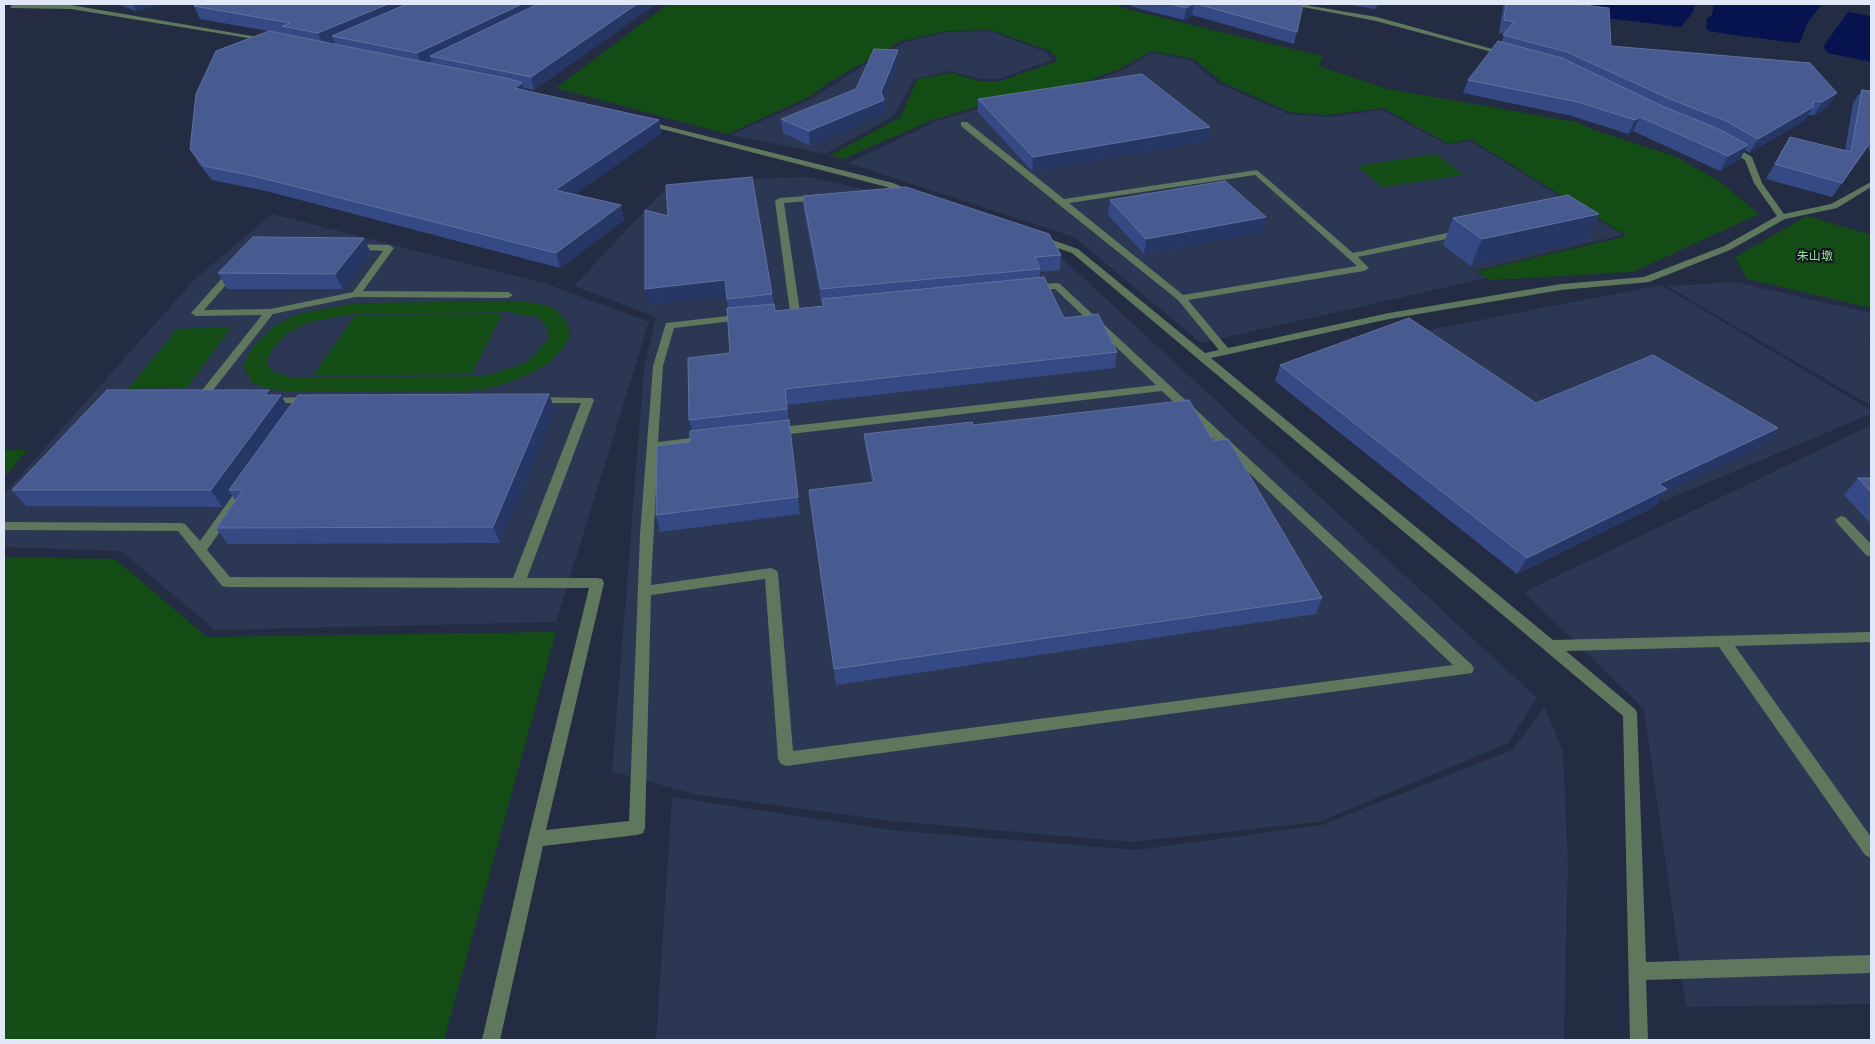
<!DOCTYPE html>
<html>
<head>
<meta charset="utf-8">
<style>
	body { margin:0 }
	#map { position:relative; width:1875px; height:1044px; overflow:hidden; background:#232c43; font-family:Rubik,sans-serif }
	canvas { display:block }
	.frame { position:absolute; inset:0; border:5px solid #e0e7f7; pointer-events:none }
</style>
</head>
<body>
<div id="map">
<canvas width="1875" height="1044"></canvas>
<div class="frame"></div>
</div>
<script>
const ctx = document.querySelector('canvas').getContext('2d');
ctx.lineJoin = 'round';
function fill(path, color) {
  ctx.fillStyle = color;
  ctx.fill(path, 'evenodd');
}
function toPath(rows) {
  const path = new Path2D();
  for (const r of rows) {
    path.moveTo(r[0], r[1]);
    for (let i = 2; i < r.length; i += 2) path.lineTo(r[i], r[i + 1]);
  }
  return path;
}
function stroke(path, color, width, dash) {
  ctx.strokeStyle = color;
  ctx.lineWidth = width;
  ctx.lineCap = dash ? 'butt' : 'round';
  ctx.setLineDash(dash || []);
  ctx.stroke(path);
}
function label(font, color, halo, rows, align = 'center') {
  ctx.font = font + ' Rubik,"Noto Sans SC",sans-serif';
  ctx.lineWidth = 4;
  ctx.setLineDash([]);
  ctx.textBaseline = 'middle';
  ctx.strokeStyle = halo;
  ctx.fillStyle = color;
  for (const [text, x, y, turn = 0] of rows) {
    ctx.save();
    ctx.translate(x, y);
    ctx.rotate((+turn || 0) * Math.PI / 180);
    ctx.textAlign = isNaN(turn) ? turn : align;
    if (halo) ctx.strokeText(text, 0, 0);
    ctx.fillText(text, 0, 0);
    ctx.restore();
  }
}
fill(toPath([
	[990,31,1046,52,1052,60,998,79,981,79,950,71,914,79,894,116,825,154,731,135,813,98,867,63,905,42,948,32],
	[1152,53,1191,60,1217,83,1288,114,1330,117,1382,110,1448,145,1470,141,1623,235,1474,271,1487,278,1201,343,1074,237,848,163,937,121,1003,101,1080,86,1125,69],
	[809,177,890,195,1050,247,1537,698,1508,743,1319,822,1131,842,892,821,693,794,612,771,644,368,656,317,574,286,668,186,703,180],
	[272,214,547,284,649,322,556,622,215,630,121,551,4,547,4,494,195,279],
	[1735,282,1871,313,1871,342,1868,343,1871,345,1871,406,1667,286],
	[1661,285,1871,410,1871,414,1664,501,1413,333],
	[1871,425,1871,1004,1686,1007,1644,709,1524,592],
	[1545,707,1563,752,1568,860,1564,1040,656,1040,672,797,891,830,1136,850,1322,825,1512,750]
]), '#2b3753');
fill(toPath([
	[668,4,1114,4,1123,8,1199,27,1323,56,1318,66,1388,89,1576,122,1594,130,1677,157,1720,182,1759,214,1633,272,1490,280,1477,271,1627,236,1470,139,1449,144,1383,108,1327,115,1289,112,1222,82,1194,59,1152,51,1121,68,1077,85,1001,100,932,120,843,159,831,155,901,117,917,79,952,73,979,81,1000,81,1058,61,1051,51,991,30,947,31,901,41,829,82,809,97,727,134,556,88],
	[1436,154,1464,175,1383,187,1357,166],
	[1807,216,1871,235,1871,308,1747,279,1735,257],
	[515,301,536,303,554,308,566,320,570,336,562,349,550,362,532,373,510,382,486,389,466,391,284,391,266,388,252,383,243,365,253,347,272,328,291,317,307,312,357,303],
	[509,312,538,317,546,326,549,338,533,357,520,365,486,376,295,378,274,372,268,366,267,359,274,347,289,332,310,322,352,314],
	[502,314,472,374,313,376,355,315],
	[232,327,187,387,128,389,177,329],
	[4,450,27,450,4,477],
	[4,557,115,559,207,637,556,632,444,1040,4,1040]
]), '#144c16');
fill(toPath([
	[1567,4,1695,4,1693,12,1681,27,1598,17],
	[1714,4,1822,4,1808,22,1800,42,1798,43,1733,35,1709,31,1706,28,1707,18,1712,15],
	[1848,12,1871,16,1871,62,1828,53,1824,48,1825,44]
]), '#06134e');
fill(toPath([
	[1287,4,1299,4,1377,17,1510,54,1507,56,1376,21,1287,4],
	[12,5,71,5,275,40,272,42,71,9,10,8,12,5],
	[642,120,893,183,917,194,910,196,887,187,642,124,642,120],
	[961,122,967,122,1064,199,1257,170,1353,253,1461,230,1465,233,1461,236,1358,257,1369,268,1364,271,1188,300,1228,348,1389,313,1561,284,1644,277,1724,246,1777,216,1754,183,1745,160,1724,148,1724,144,1730,144,1752,157,1762,183,1784,214,1831,204,1871,182,1871,187,1837,208,1785,219,1730,250,1649,282,1561,290,1389,319,1211,358,1553,640,1871,632,1871,642,1735,646,1871,837,1871,858,1865,855,1719,647,1566,651,1635,709,1637,713,1646,962,1871,955,1871,973,1646,980,1648,1040,1630,1040,1623,716,1072,253,1035,240,1033,238,1038,235,1078,249,1205,353,1219,350,1178,300,961,126,961,122],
	[1255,175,1357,266,1183,295,1069,203,1255,175],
	[819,195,823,198,822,200,784,203,800,312,795,315,790,312,775,201,779,198,819,195],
	[353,244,389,245,394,248,363,291,508,292,513,295,508,298,356,297,273,314,206,399,206,403,195,403,193,401,195,399,262,315,196,316,191,313,231,268,237,268,239,270,204,310,270,309,353,292,383,251,350,249,348,247,353,244],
	[1057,283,1060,284,1472,665,1474,669,1472,673,786,766,781,764,778,759,765,579,651,595,645,828,643,833,637,835,543,846,500,1040,482,1040,528,839,589,588,227,587,222,586,178,531,4,530,4,522,181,523,185,524,200,541,241,484,245,483,251,487,207,550,230,577,513,578,581,403,534,403,528,400,534,397,592,398,594,400,527,578,597,578,602,579,604,583,546,830,629,821,640,534,653,366,666,323,745,314,750,317,749,319,674,328,663,366,658,442,706,436,712,440,706,444,658,450,651,585,771,568,776,570,778,573,793,751,1453,665,1162,391,773,436,767,432,773,428,1156,385,1055,289,1033,291,1028,288,1033,285,1057,283],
	[309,397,315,400,313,402,267,404,261,401,267,398,309,397],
	[1841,516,1845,517,1871,544,1871,557,1866,555,1837,523,1835,520,1841,516]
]), '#5e775d');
fill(toPath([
	[117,4,163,4,136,11],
	[195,4,656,4,534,90,524,88,525,91,659,120,661,134,574,194,621,205,624,220,560,268,266,191,212,180,198,163,190,149,286,35,285,34,200,19,194,6],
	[334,41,335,44,329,43],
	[1126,4,1303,4,1294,44,1192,15,1184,20,1137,8],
	[1344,4,1380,4,1375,9],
	[1504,4,1575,4,1611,46,1810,63,1828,107,1814,115,1808,115,1804,121,1749,153,1745,150,1740,159,1720,171,1633,131,1628,134,1572,116,1463,93,1468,80,1501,42,1505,34,1499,33,1503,7],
	[898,50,898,63,884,99,885,114,810,146,783,133,781,119,856,89],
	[1862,90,1871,91,1871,157,1868,147,1832,197,1766,179,1790,137,1845,151,1853,103],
	[978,99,1210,127,1207,141,1032,171,978,112],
	[803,196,1061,255,1060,270,1040,272,1040,277,1064,318,1117,352,1115,368,787,405,800,514,660,532,656,515,690,442,692,431,689,420,730,353,728,308,726,296,649,305,645,289,772,294,775,311,823,306,823,305,822,305,804,211],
	[1110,200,1266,217,1263,232,1144,254,1108,215],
	[1599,214,1586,241,1471,266,1443,245,1453,218],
	[371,253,343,289,227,289,218,273],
	[1280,365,1536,403,1778,428,1765,444,1665,492,1656,506,1517,574,1275,381],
	[549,394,555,410,500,543,228,544,216,528,236,501,231,494,222,507,26,506,12,490,271,395,281,395,288,408],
	[973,425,1213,441,1322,598,1316,614,836,685,809,490,872,482,866,450,864,434],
	[1858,478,1871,478,1871,524,1844,495]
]), '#354a85');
fill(toPath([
	[133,4,163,4,136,11],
	[388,4,421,4,332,36,334,41,323,46,318,33],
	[522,4,550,4,430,56,432,61,422,66,417,53],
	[637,4,656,4,534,90,531,77],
	[1193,4,1194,4,1192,15,1184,20,1186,8],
	[1376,4,1380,4,1375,9],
	[898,50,898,63,884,100,885,114,810,146,809,131,881,92],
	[522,83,526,96,514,88],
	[1837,93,1828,107,1814,115,1822,102],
	[1813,107,1804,121,1749,153,1758,139],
	[1640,117,1633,131,1628,134,1635,120],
	[659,120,661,134,560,205,555,190],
	[1210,127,1207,141,1032,171,1033,157],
	[1871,142,1868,147,1832,197,1842,183],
	[1748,145,1740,159,1720,171,1728,156],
	[621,205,624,220,560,268,556,253],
	[1599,214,1586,241,1471,266,1482,239],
	[1266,217,1263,232,1144,254,1146,239],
	[364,238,371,253,343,289,335,274],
	[725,280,728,296,649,305,645,289],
	[269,390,275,402,281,395,290,411,229,490,231,494,222,507,211,490,265,395],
	[549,394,555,410,500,543,493,527],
	[1778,428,1765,444,1665,492,1656,506,1517,574,1527,558,1659,484]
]), '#263765');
const building = toPath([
	[195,4,388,4,318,33,282,26,290,23,194,6,195,4],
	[407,4,522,4,417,53,332,36,407,4],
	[538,4,637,4,531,77,430,56,538,4],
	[1171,4,1193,4,1186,8,1171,4],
	[1197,4,1303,4,1297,32,1197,4],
	[1506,4,1575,4,1609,8,1611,46,1810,63,1837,93,1822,102,1814,101,1813,107,1758,139,1726,121,1670,99,1567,52,1503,35,1514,22,1504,20,1506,4],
	[269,31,510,79,522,83,514,88,659,120,555,190,621,205,556,253,258,177,204,166,190,149,196,94,216,51,269,31],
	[1498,41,1562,58,1662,106,1719,129,1748,145,1728,156,1640,117,1635,120,1578,102,1468,80,1498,41],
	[874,49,898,50,881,92,884,100,809,131,781,119,856,89,874,49],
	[1142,74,1210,127,1033,157,978,99,1142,74],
	[1862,90,1871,91,1871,141,1842,183,1775,164,1790,137,1851,152,1862,90],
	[752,177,772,294,727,299,725,280,645,289,645,210,668,216,666,185,752,177],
	[1225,181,1266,217,1146,239,1110,200,1225,181],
	[906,187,1049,234,1061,255,1035,257,1040,269,821,289,803,196,906,187],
	[1568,195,1599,214,1482,239,1453,218,1568,195],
	[253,237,364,238,335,274,218,273,253,237],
	[1044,277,1064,318,1098,314,1117,352,785,389,787,409,689,420,688,358,730,353,727,308,774,304,775,311,824,306,822,299,1044,277],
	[1409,318,1536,403,1653,355,1778,428,1659,484,1667,489,1527,558,1280,365,1409,318],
	[107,390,269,390,265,395,281,395,211,490,12,490,107,390],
	[549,394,493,527,216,528,243,490,229,490,298,395,549,394],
	[1189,400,1213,441,1228,439,1322,598,834,669,809,490,874,482,864,434,972,422,973,425,1189,400],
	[789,420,798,497,656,515,657,446,690,442,690,431,789,420],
	[1858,478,1871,478,1871,492,1858,478]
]);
fill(building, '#475b91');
stroke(building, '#5f71a1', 1);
label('12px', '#92e390', '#11151f', [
	["朱山墩",1815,257]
]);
</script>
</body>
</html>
